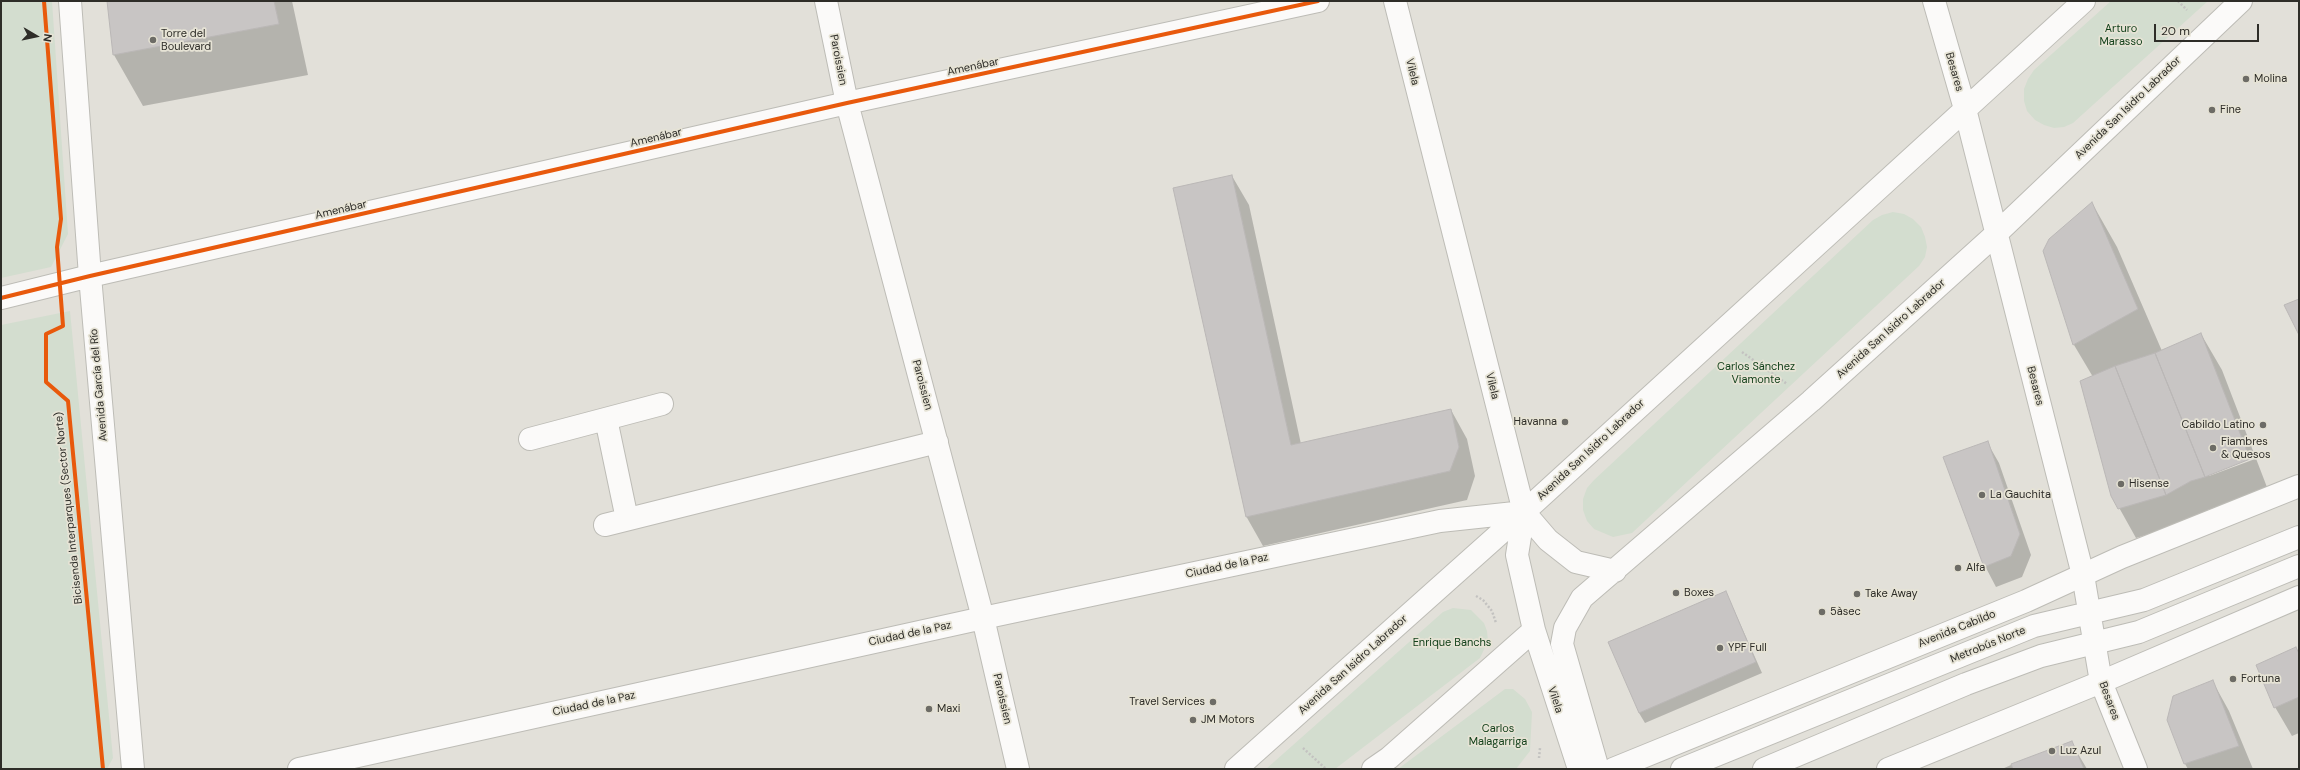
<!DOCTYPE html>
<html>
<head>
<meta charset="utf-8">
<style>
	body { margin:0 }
	#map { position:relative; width:2300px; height:770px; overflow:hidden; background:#e2e0d9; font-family:"DM Sans",sans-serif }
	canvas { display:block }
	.frame { position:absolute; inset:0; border:2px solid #2e2d28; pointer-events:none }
	.north { position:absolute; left:16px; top:16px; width:40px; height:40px; -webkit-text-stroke:3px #e6e3d5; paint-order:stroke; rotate:99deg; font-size:11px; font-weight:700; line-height:16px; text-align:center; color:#2e2d28 }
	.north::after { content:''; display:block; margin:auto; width:14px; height:18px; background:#2e2d28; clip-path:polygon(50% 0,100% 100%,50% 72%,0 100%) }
	.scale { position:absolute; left:2154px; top:24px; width:105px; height:18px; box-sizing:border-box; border:2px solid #2e2d28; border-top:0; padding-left:5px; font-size:12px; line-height:14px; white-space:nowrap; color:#2e2d28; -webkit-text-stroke:3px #e6e3d5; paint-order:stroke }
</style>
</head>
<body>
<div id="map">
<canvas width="2300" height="770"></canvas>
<div class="frame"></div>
<div class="north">N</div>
<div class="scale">20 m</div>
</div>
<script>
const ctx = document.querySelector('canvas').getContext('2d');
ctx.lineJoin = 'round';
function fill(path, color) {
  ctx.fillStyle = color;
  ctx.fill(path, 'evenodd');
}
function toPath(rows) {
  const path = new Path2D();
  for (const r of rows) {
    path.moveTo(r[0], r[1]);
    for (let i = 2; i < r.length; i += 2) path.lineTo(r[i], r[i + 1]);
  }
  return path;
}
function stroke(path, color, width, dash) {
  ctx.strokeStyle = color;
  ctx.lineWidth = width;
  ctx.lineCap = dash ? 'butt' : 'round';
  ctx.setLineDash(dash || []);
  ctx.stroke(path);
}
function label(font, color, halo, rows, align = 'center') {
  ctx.font = font + ' "DM Sans",sans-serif';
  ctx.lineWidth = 3.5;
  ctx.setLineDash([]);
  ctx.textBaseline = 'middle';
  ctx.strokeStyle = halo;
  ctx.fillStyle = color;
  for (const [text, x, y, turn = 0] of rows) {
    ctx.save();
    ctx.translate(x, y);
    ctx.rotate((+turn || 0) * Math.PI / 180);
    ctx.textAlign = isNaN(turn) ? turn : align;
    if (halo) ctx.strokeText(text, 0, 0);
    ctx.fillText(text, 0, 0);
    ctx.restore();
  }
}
fill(toPath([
	[1,1,52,1,68,234,51,267,1,278],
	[2111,1,2208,1,2073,123,2064,127,2054,128,2044,125,2035,120,2027,111,2024,101,2024,89,2028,79,2034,70],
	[1893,212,1904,214,1913,219,1921,227,1925,237,1927,247,1925,257,1919,266,1632,533,1613,537,1594,529,1587,521,1583,510,1583,499,1587,488,1594,480,1873,220,1882,215],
	[70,311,113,758,107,769,1,769,1,325],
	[1453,608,1471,610,1484,623,1487,631,1488,641,1480,658,1335,769,1266,769,1443,612],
	[1505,689,1513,689,1525,699,1532,712,1530,751,1516,769,1398,769]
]), '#d3ddcf');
fill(toPath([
	[108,1,292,1,308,75,143,106,114,55],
	[1232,176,1249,205,1301,444,1451,410,1467,439,1475,476,1467,500,1263,546,1246,516],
	[2092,203,2117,247,2162,351,2201,334,2222,370,2270,495,2222,505,2208,510,2183,524,2136,538,2112,495,2093,377,2074,345,2044,251],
	[2254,457,2255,459,2209,476,2209,474],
	[1987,442,1999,463,2031,555,2022,577,1996,587,1985,566],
	[1726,592,1762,673,1645,723,1639,713],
	[2299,654,2299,733,2292,736,2275,707],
	[2213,682,2229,711,2253,769,2188,769,2185,764,2168,720],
	[2071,742,2087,769,2002,769,2011,765]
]), '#0003');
const building = toPath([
	[107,1,274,1,279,24,113,55,107,1],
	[1232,175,1291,445,1451,409,1459,447,1450,471,1246,517,1173,188,1232,175],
	[2092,202,2138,309,2073,345,2043,251,2049,239,2092,202],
	[2299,299,2299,335,2284,305,2299,299],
	[2201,333,2250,459,2205,477,2155,353,2201,333],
	[2155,353,2205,477,2191,481,2166,495,2115,366,2155,353],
	[2115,366,2166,495,2118,509,2111,496,2080,381,2115,366],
	[1988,441,2020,534,2011,556,1984,567,1943,457,1988,441],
	[1726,591,1756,662,1639,713,1608,642,1726,591],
	[2296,647,2299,654,2299,697,2274,708,2256,665,2296,647],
	[2213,680,2239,746,2184,764,2167,720,2173,696,2213,680],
	[2072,741,2084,769,2013,769,2011,764,2072,741]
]);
fill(building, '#c8c5c4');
stroke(building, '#bab7b6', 1);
const minor = toPath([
	[70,1,90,276,133,769],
	[826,1,847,103,983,618,1018,769],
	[1395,1,1524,512,1517,555,1534,630,1579,769],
	[1934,1,1965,109,2083,575,2101,682,2136,769],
	[1,298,90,276,847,103,1318,1],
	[606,419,627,519],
	[530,439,662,404],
	[1524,512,1548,540,1576,562,1615,571],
	[605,525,937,442],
	[299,769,983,618,1440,521,1524,512],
	[1236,769,1524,512,2084,1],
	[1373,769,1389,758,1534,630],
	[1598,769,1562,644,1565,628,1582,598,1811,401,1996,234,2241,1],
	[1682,769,2034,626,2144,600,2299,537],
	[1764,769,1966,684,2041,656,2139,632,2299,566]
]);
const major = toPath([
	[1613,769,2026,601,2122,557,2299,486],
	[1888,769,2101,682,2299,597]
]);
stroke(minor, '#bdbcb6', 24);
stroke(major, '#bdbcb6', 24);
stroke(toPath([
	[2178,1,2187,10],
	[1742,352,1787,384],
	[1476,596,1483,600,1492,611,1496,623],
	[1303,748,1326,769],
	[1539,758,1540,748]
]), '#c3c2c0', 2.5, [2, 2]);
stroke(minor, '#fbfaf9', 22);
stroke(major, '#fbfaf9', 22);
stroke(toPath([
	[44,1,61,219,57,247,63,326,46,334,46,382,68,401,103,769],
	[1,298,90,276,847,103,1318,1]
]), '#e8590c', 4);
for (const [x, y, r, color] of [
	[153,40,4,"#6d6c66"],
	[2246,79,4,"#6d6c66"],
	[2212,110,4,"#6d6c66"],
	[1565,422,4,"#6d6c66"],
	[2263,425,4,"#6d6c66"],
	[2213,448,4,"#6d6c66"],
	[2121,484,4,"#6d6c66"],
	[1982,495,4,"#6d6c66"],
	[1958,568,4,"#6d6c66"],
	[1676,593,4,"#6d6c66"],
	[1857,594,4,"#6d6c66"],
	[1822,612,4,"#6d6c66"],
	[1720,648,4,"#6d6c66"],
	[2233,679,4,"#6d6c66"],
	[1213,702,4,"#6d6c66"],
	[929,709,4,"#6d6c66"],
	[1193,720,4,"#6d6c66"],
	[2052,751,4,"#6d6c66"]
]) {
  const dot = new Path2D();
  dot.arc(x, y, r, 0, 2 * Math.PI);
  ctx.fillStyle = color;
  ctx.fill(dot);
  stroke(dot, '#e6e3d5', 1.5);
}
label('11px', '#13411b', '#e6e3d5', [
	["Arturo",2121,29],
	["Marasso",2121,42],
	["Carlos Sánchez",1756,367],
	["Viamonte",1756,380],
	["Enrique Banchs",1452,643],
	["Carlos",1498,729],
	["Malagarriga",1498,742]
]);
label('11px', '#2e2d28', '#e6e3d5', [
	["Torre del",161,34],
	["Boulevard",161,47],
	["Molina",2254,79],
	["Fine",2220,110],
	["Havanna",1557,422,"right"],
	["Cabildo Latino",2255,425,"right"],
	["Fiambres",2221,442],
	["& Quesos",2221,455],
	["Hisense",2129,484],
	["La Gauchita",1990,495],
	["Alfa",1966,568],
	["Boxes",1684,593],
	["Take Away",1865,594],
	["5àsec",1830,612],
	["YPF Full",1728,648],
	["Fortuna",2241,679],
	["Travel Services",1205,702,"right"],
	["Maxi",937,709],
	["JM Motors",1201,720],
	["Luz Azul",2060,751]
], 'left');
label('11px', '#2e2d28', '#e6e3d5', [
	["Paroissien",838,60,79],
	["Amenábar",973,67,-12],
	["Vilela",1412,72,76],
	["Besares",1954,72,74],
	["Avenida San Isidro Labrador",2128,108,-44],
	["Amenábar",656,138,-13],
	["Amenábar",341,210,-13],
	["Avenida San Isidro Labrador",1891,329,-42],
	["Avenida García del Río",99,385,-95],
	["Paroissien",922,385,75],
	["Vilela",1492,386,76],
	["Besares",2035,386,76],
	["Avenida San Isidro Labrador",1591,450,-43],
	["Bicisenda Interparques (Sector Norte)",69,508,-96],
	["Ciudad de la Paz",1227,566,-12],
	["Avenida Cabildo",1957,629,-22],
	["Ciudad de la Paz",910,634,-12],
	["Metrobús Norte",1988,645,-22],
	["Avenida San Isidro Labrador",1353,665,-42],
	["Paroissien",1002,699,77],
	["Vilela",1555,700,72],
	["Besares",2109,701,69],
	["Ciudad de la Paz",594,704,-12]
]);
</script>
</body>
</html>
